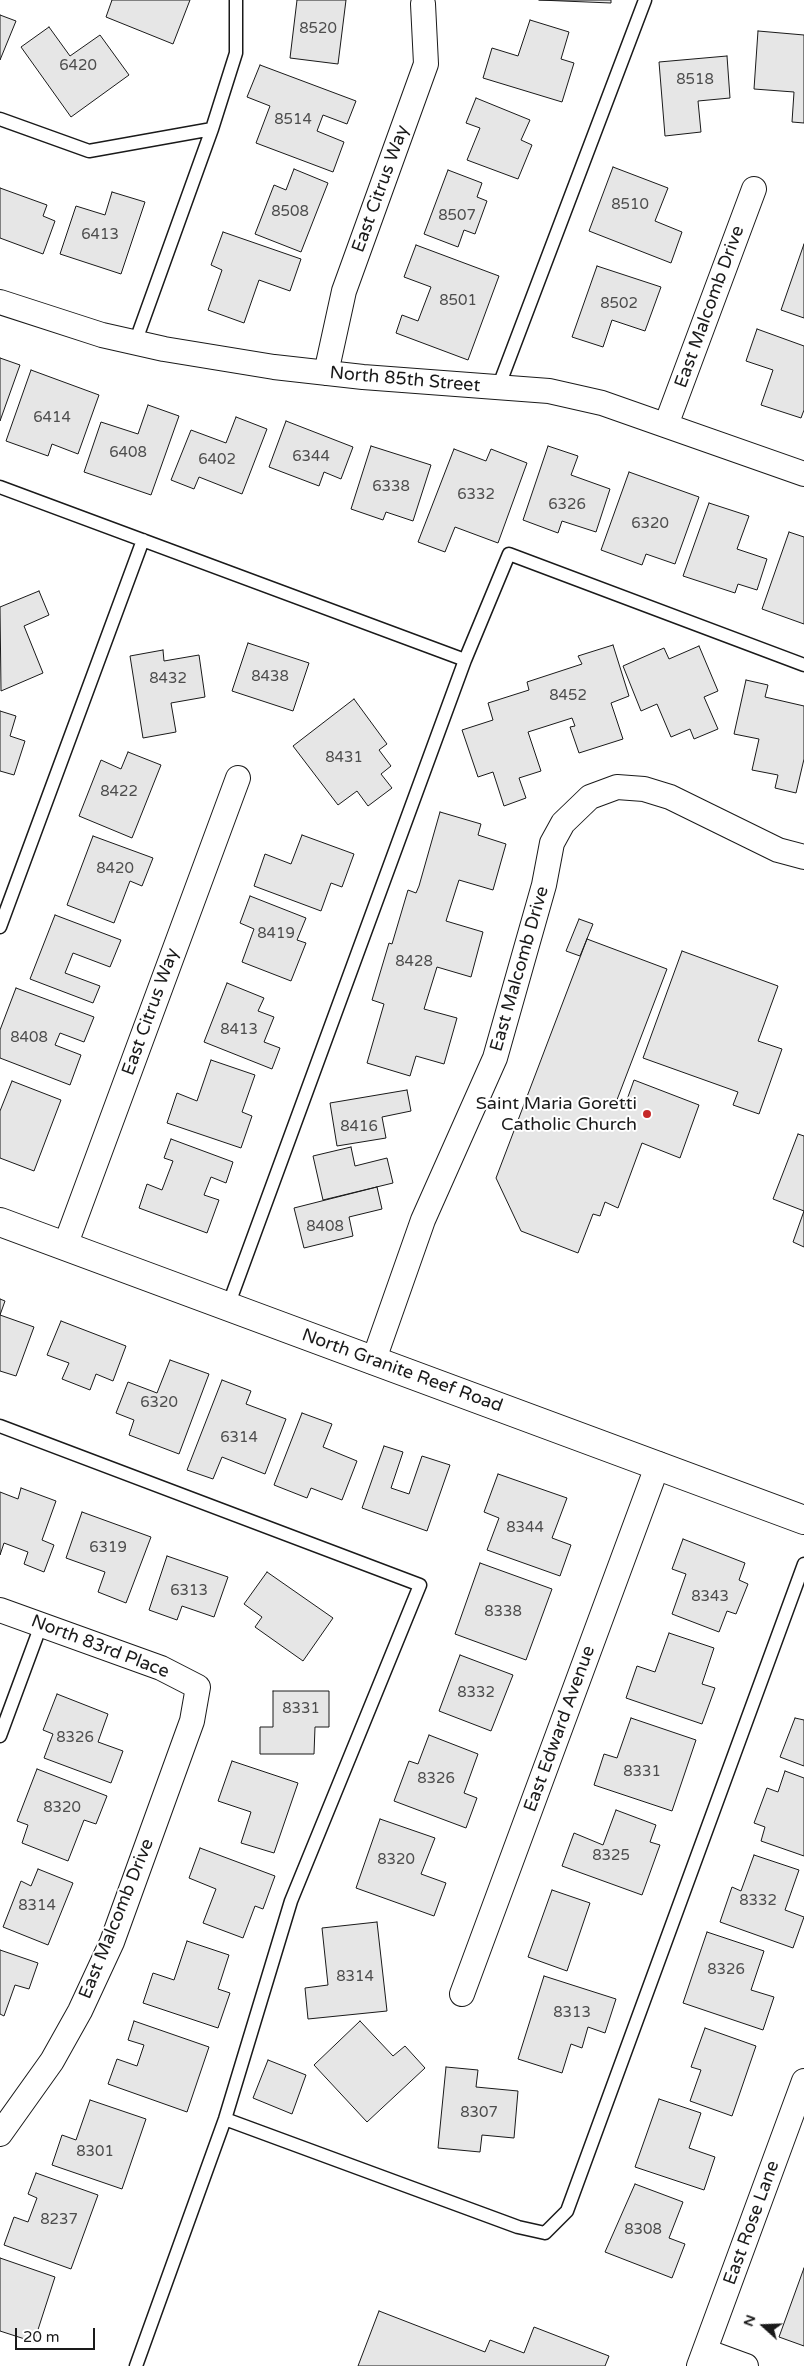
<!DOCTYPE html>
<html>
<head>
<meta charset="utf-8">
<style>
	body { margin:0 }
	#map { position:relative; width:804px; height:2366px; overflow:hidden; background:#fff; font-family:"Varela Round",sans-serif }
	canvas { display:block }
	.north { position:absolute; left:739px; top:2301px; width:50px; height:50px; -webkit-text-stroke:4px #fff; paint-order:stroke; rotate:290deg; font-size:14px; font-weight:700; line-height:20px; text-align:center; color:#1a1a1a }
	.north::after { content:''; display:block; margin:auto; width:18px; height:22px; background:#1a1a1a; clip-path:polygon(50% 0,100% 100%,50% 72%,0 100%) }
	.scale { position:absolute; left:15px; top:2328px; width:80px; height:22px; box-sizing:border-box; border:2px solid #1a1a1a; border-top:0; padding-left:6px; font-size:15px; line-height:18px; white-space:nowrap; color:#1a1a1a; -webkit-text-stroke:4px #fff; paint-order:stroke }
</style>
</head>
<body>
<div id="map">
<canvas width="804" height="2366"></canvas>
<div class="north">N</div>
<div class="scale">20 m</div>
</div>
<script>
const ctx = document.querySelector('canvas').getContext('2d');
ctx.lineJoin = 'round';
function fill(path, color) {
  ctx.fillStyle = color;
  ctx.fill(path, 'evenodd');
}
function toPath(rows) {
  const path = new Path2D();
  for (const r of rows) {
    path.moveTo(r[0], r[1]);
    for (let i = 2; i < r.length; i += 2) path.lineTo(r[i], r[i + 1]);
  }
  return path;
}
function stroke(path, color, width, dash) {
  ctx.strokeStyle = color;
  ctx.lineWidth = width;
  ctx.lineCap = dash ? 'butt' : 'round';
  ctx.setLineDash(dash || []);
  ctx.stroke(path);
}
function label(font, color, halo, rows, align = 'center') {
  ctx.font = font + ' "Varela Round",sans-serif';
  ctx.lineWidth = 4;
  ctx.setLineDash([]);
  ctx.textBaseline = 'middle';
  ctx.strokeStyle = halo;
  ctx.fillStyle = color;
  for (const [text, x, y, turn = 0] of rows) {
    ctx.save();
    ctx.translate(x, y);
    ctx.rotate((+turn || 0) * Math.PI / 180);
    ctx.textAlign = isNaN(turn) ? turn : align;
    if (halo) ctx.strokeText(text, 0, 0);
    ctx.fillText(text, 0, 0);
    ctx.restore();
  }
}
const building = toPath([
	[112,0,190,0,173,44,106,17,112,0],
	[297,0,346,0,338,64,290,58,297,0],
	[539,0,611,0,611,3,539,0],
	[0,15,16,21,0,60,0,15],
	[530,20,569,32,561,59,574,63,562,102,483,78,492,48,518,56,530,20],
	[49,27,70,56,100,35,129,75,71,117,21,47,49,27],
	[758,31,804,35,804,123,792,122,794,92,754,89,758,31],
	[727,56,730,98,698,101,701,132,665,136,659,62,727,56],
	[260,65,356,101,347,124,323,115,317,131,344,142,333,172,256,143,270,106,247,97,260,65],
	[476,98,530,120,521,140,532,145,518,179,467,160,480,128,466,123,476,98],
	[613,167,668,188,655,221,682,232,671,263,589,231,613,167],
	[294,169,328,183,301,252,255,234,274,185,286,190,294,169],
	[448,170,482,183,477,197,487,201,475,234,464,230,458,247,424,234,448,170],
	[0,188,47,205,43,216,55,221,43,254,0,238,0,188],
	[112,192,145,202,121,274,60,254,76,206,105,215,112,192],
	[223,232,301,259,290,291,259,280,244,323,208,310,222,270,211,265,223,232],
	[804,244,804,318,781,310,804,244],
	[416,245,499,276,468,360,396,333,402,315,418,321,431,287,404,277,416,245],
	[597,266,661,287,645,331,612,320,603,347,572,337,597,266],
	[757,329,804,346,804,410,801,418,761,405,773,370,746,361,757,329],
	[0,358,20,365,0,421,0,358],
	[31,370,99,395,78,454,52,444,48,456,6,441,31,370],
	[148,405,179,416,151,495,84,472,101,422,138,434,148,405],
	[236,417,267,429,242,494,199,477,194,489,171,480,191,430,226,443,236,417],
	[286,421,353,447,341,479,324,472,319,486,269,467,286,421],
	[371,446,431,465,413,521,386,512,383,520,351,509,371,446],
	[548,446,578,456,571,475,610,489,596,532,562,521,558,533,523,520,548,446],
	[454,449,486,461,491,449,527,463,498,543,455,527,445,552,418,542,454,449],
	[629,472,699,497,675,564,646,554,642,565,601,550,629,472],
	[709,503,749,516,737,549,767,559,757,590,738,584,735,593,683,576,709,503],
	[789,532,804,537,804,624,762,609,789,532],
	[39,591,49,615,24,626,43,673,1,691,0,607,39,591],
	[248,643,309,663,293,711,232,691,248,643],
	[613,645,629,696,611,703,623,739,579,753,570,727,575,726,572,718,528,732,541,771,519,778,526,798,504,806,493,772,478,777,462,730,493,720,488,703,529,690,527,682,582,664,578,656,613,645],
	[699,646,718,691,704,697,718,729,694,739,690,729,671,737,657,704,641,711,623,666,664,648,669,659,699,646],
	[163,650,164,661,199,655,205,697,171,703,176,732,143,738,130,656,163,650],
	[746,680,768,685,765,697,804,706,804,759,796,793,775,788,778,775,752,770,759,739,734,734,746,680],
	[354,699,387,744,379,750,391,766,381,774,392,788,368,806,357,791,338,805,293,746,354,699],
	[0,711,16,716,10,736,25,741,14,775,0,771,0,711],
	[128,752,161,765,132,838,79,816,101,760,121,769,128,752],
	[440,812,481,824,478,835,506,844,493,890,459,880,446,921,483,932,471,977,437,967,424,1009,457,1018,444,1064,416,1056,410,1076,367,1063,384,1004,372,1000,389,943,392,944,408,890,416,893,419,886,440,812],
	[302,835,354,854,342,887,331,883,321,911,254,886,265,854,291,864,302,835],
	[93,836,153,858,142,886,130,881,114,923,67,905,93,836],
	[250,896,306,918,297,940,306,943,291,981,242,962,254,929,240,923,250,896],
	[55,915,121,940,110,967,73,953,65,973,100,986,93,1003,30,979,55,915],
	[579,919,593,924,580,956,566,951,579,919],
	[587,939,667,969,615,1105,624,1108,634,1080,699,1105,680,1158,642,1143,618,1208,605,1202,600,1216,593,1214,578,1253,521,1231,496,1178,587,939],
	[682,951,778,986,758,1041,782,1049,759,1114,733,1105,738,1092,643,1058,682,951],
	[227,983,264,998,258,1011,274,1017,264,1042,280,1048,272,1069,204,1042,227,983],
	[16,988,94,1017,84,1042,60,1033,55,1045,81,1055,70,1085,0,1058,0,1030,16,988],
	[211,1060,255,1075,242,1112,252,1116,241,1148,167,1123,177,1093,197,1101,211,1060],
	[12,1081,61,1100,34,1171,0,1158,0,1111,12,1081],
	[407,1090,411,1111,382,1117,386,1138,337,1146,330,1103,407,1090],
	[798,1134,804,1136,804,1211,773,1199,798,1134],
	[171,1139,233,1162,226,1183,211,1177,204,1195,219,1200,207,1233,139,1208,147,1184,162,1190,173,1161,164,1158,171,1139],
	[351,1147,355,1166,387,1158,393,1183,323,1200,313,1156,351,1147],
	[377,1187,382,1209,349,1217,353,1236,304,1248,294,1208,377,1187],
	[804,1211,804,1247,793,1242,804,1211],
	[0,1299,5,1301,0,1315,34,1327,16,1376,0,1371,0,1299],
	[61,1321,126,1346,113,1381,96,1374,90,1390,62,1379,69,1363,47,1355,61,1321],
	[170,1360,209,1374,179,1454,129,1435,134,1420,116,1413,128,1382,157,1393,170,1360],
	[222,1380,251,1391,246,1404,286,1419,265,1474,222,1457,213,1479,187,1470,222,1380],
	[302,1413,332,1424,323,1447,357,1461,342,1500,311,1488,307,1498,274,1485,302,1413],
	[384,1446,403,1452,391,1488,409,1494,422,1456,450,1465,427,1531,362,1508,384,1446],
	[498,1474,567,1498,552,1538,571,1545,560,1576,487,1550,499,1518,484,1512,498,1474],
	[21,1488,56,1501,42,1540,54,1545,44,1572,24,1564,28,1552,4,1543,0,1555,0,1492,18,1499,21,1488],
	[82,1512,151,1537,126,1603,98,1592,105,1572,66,1558,82,1512],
	[683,1539,745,1563,739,1580,748,1584,736,1614,727,1611,719,1632,672,1614,686,1574,672,1569,683,1539],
	[167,1556,228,1577,214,1617,182,1606,177,1620,149,1610,167,1556],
	[480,1563,552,1589,526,1660,455,1634,480,1563],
	[267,1572,333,1618,303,1661,255,1627,262,1617,244,1604,267,1572],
	[669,1633,714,1648,702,1684,715,1688,702,1724,626,1698,637,1666,655,1672,669,1633],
	[460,1655,513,1675,491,1731,439,1711,460,1655],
	[273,1691,329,1691,329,1727,315,1727,314,1754,260,1754,260,1727,273,1727,273,1691],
	[57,1694,108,1714,98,1742,123,1751,111,1783,44,1758,53,1734,43,1730,57,1694],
	[631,1718,696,1740,672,1811,594,1785,604,1754,617,1758,631,1718],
	[795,1718,804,1720,804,1766,780,1757,795,1718],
	[429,1735,478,1754,464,1793,477,1798,466,1828,394,1801,409,1761,418,1764,429,1735],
	[232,1761,298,1783,274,1853,241,1843,251,1812,218,1801,232,1761],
	[37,1769,107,1796,96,1824,84,1820,68,1861,22,1843,28,1825,17,1821,37,1769],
	[785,1771,804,1778,804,1856,761,1841,765,1827,754,1823,767,1788,778,1792,785,1771],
	[616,1810,656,1825,650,1842,660,1845,642,1895,562,1866,574,1833,603,1845,616,1810],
	[380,1819,435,1838,421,1874,446,1883,434,1916,356,1888,380,1819],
	[200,1848,275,1876,263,1909,255,1906,243,1938,203,1923,216,1889,189,1878,200,1848],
	[754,1855,799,1870,785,1910,804,1917,793,1948,720,1922,732,1887,741,1891,754,1855],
	[38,1869,73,1883,48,1945,3,1927,21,1881,31,1886,38,1869],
	[552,1890,590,1903,567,1971,528,1957,552,1890],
	[377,1922,387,2011,308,2019,305,1988,328,1985,322,1928,377,1922],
	[707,1932,764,1951,751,1990,774,1997,763,2030,683,2003,707,1932],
	[187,1941,229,1955,218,1989,230,1993,218,2028,143,2003,153,1973,174,1980,187,1941],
	[0,1950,38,1963,29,1989,15,1985,4,2016,0,2014,0,1950],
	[544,1976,616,1999,605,2033,588,2027,582,2048,571,2044,562,2073,518,2059,544,1976],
	[134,2021,209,2047,187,2112,108,2084,117,2059,137,2066,144,2045,128,2040,134,2021],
	[360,2021,393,2056,405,2046,425,2068,367,2122,314,2065,360,2021],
	[705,2028,756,2046,732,2116,690,2101,701,2070,691,2067,705,2028],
	[268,2060,306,2075,292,2114,253,2098,268,2060],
	[446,2067,478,2070,476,2087,518,2091,514,2138,482,2135,480,2152,438,2148,446,2067],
	[659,2099,701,2113,689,2148,715,2157,704,2190,635,2167,659,2099],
	[90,2100,146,2119,122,2189,52,2165,62,2135,76,2140,90,2100],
	[36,2173,98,2195,71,2269,4,2245,14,2217,28,2222,37,2198,28,2194,36,2173],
	[635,2184,683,2202,669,2238,685,2244,672,2278,605,2252,635,2184],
	[0,2258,55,2277,34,2342,0,2331,0,2258],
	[804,2268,804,2346,779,2337,804,2268],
	[379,2311,485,2352,490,2340,524,2353,534,2327,609,2356,605,2366,358,2366,379,2311]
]);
fill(building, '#e6e6e6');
stroke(building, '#1a1a1a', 1);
const service = toPath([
	[0,119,89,151,212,129],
	[135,343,212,129,236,53,236,0],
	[498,388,645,0],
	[0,487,465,660],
	[0,927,143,540],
	[228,1306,465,660,509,554,804,665],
	[0,1426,420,1585,291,1901,225,2119,136,2366],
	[0,1736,41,1625],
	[225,2119,518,2227,545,2233,567,2211,804,1564]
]);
const minor = toPath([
	[0,302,102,335,164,349,274,367,363,377,549,391,602,403,804,474],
	[326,373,344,291,426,64,423,4],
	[666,425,754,189],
	[65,1246,238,778],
	[373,1362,423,1220,495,1058,544,885,552,843,563,823,590,797,617,787,644,789,670,797,778,850,804,857],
	[0,1610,161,1668,198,1687,192,1721,112,1942,80,2011,52,2061,0,2134],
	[462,1994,658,1464],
	[705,2351,746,2366],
	[699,2366,804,2081]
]);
const tertiary = toPath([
	[0,1222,804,1520]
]);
stroke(service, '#1a1a1a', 15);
stroke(minor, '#1a1a1a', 26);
stroke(tertiary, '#1a1a1a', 30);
stroke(service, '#fff', 12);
stroke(minor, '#fff', 24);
stroke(tertiary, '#fff', 28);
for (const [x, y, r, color] of [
	[647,1114,5,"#c62828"]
]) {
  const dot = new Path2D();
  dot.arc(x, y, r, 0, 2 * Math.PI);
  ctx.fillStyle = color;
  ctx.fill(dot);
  stroke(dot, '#fff', 2);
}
label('15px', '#4d4d4d', null, [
	["8520",318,29],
	["6420",78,66],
	["8518",695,80],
	["8514",293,120],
	["8510",630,205],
	["8508",290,212],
	["8507",457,216],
	["6413",100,235],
	["8501",458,301],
	["8502",619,304],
	["6414",52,418],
	["6408",128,453],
	["6344",311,457],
	["6402",217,460],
	["6338",391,487],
	["6332",476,495],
	["6326",567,505],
	["6320",650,524],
	["8438",270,677],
	["8432",168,679],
	["8452",568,696],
	["8431",344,758],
	["8422",119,792],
	["8420",115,869],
	["8419",276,934],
	["8428",414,962],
	["8413",239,1030],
	["8408",29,1038],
	["8416",359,1127],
	["8408",325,1227],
	["6320",159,1403],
	["6314",239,1438],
	["8344",525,1528],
	["6319",108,1548],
	["6313",189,1591],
	["8343",710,1597],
	["8338",503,1612],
	["8332",476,1693],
	["8331",301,1709],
	["8326",75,1738],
	["8331",642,1772],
	["8326",436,1779],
	["8320",62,1808],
	["8325",611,1856],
	["8320",396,1860],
	["8332",758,1901],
	["8314",37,1906],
	["8326",726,1970],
	["8314",355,1977],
	["8313",572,2013],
	["8307",479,2113],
	["8301",95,2152],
	["8237",59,2220],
	["8308",643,2230]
]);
label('18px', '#1a1a1a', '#fff', [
	["East Citrus Way",381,189,-70],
	["East Malcomb Drive",710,307,-70],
	["North 85th Street",405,380,5],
	["East Malcomb Drive",520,969,-74],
	["East Citrus Way",151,1012,-70],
	["North Granite Reef Road",402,1371,20],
	["North 83rd Place",100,1647,21],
	["East Edward Avenue",560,1729,-70],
	["East Malcomb Drive",117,1919,-68],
	["East Rose Lane",752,2223,-70]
]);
label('18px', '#1a1a1a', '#fff', [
	["Saint Maria Goretti",637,1104],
	["Catholic Church",637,1125]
], 'right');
</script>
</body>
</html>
